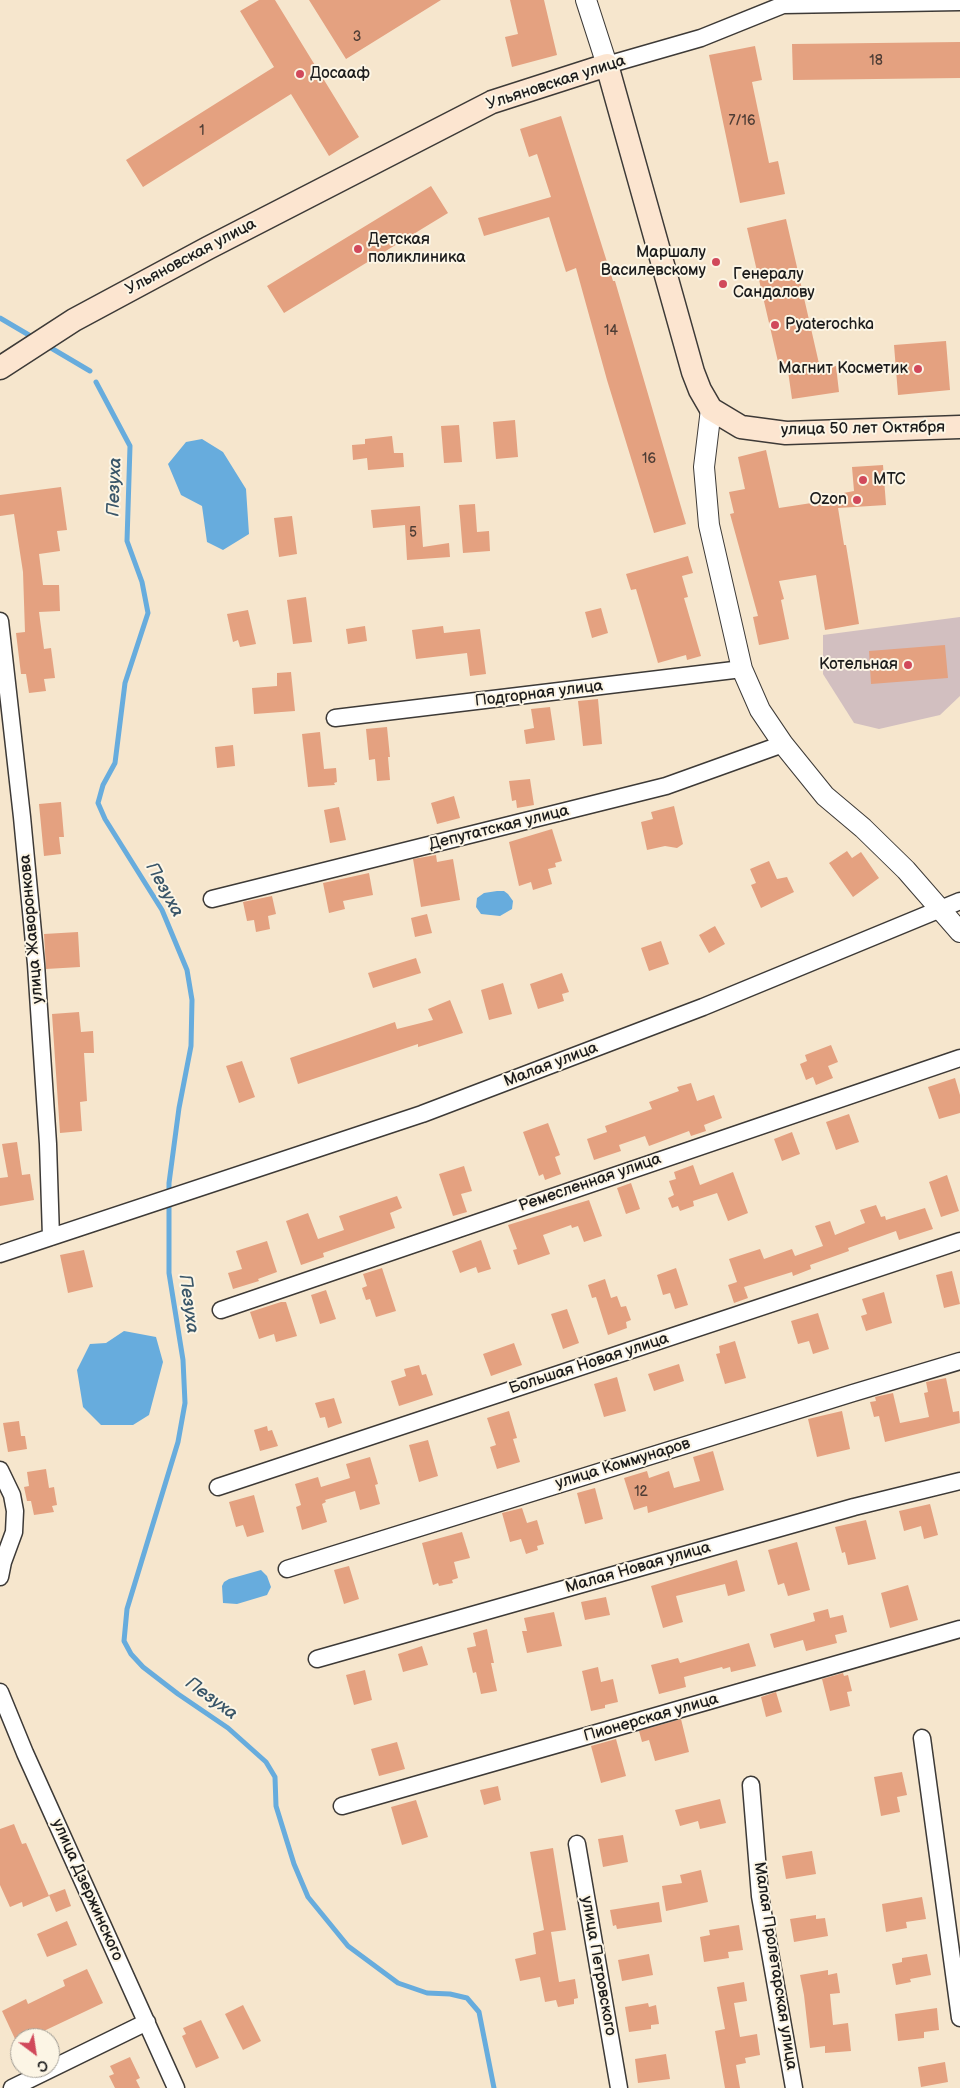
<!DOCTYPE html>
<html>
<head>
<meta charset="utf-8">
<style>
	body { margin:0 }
	#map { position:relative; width:960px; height:2088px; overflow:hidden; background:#f6e6cd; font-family:"Balsamiq Sans",sans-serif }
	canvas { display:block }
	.north { position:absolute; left:10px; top:2028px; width:50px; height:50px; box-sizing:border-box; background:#fcf5e5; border:1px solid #a29e95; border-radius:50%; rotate:149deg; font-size:14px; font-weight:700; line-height:20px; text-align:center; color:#1c1c1c }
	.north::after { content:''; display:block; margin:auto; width:18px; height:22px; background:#d1495b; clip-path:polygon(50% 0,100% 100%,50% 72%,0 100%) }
</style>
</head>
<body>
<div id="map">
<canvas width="960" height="2088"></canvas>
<div class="north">С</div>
</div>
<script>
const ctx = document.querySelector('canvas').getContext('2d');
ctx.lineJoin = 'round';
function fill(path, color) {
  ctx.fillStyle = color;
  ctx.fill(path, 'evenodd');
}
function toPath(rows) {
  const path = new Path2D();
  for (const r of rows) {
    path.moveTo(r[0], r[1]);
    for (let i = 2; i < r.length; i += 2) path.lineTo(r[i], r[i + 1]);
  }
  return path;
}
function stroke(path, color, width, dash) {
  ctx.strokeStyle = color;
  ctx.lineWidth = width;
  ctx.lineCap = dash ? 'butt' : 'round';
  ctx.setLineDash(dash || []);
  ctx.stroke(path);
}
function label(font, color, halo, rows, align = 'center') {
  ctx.font = font + ' "Balsamiq Sans",sans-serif';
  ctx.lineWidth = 4;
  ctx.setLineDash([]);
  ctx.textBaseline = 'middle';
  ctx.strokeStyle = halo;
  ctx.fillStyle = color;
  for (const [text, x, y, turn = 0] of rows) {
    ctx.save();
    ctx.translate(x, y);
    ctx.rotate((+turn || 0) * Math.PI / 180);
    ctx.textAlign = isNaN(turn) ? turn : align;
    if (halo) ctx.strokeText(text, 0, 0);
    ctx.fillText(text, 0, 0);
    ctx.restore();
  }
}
fill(toPath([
	[960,617,960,696,940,715,879,729,854,723,823,674,823,635]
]), '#d2bfc0');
fill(toPath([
	[202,439,223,452,246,489,249,534,223,550,207,542,202,506,181,495,168,464,186,442],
	[497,891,504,891,508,894,513,901,512,909,500,916,481,914,476,907,477,898,484,893],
	[124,1331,156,1337,163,1362,149,1415,133,1425,101,1425,83,1407,77,1370,90,1344,106,1343],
	[261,1570,267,1576,271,1587,267,1595,237,1604,223,1603,222,1586,224,1582,229,1579]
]), '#67acdd');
stroke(toPath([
	[0,318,34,338],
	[46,345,90,371],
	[96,382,130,446,127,541,142,582,148,613,125,683,115,763,103,785,98,803,105,819,162,910,187,970,192,1000,191,1046,179,1108,169,1183,169,1273,183,1360,185,1403,178,1442,127,1609,124,1641,131,1654,143,1667,178,1694,228,1728,266,1762,275,1777,276,1806,294,1864,308,1897,348,1946,398,1983,427,1993,450,1994,467,1998,479,2012,494,2088]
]), '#67acdd', 5);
fill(toPath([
	[259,0,275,0,359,137,329,156,291,94,143,187,126,160,274,67,240,11],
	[309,0,441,0,346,59],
	[510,0,544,0,557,55,512,67,505,37,518,34],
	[960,42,960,78,793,80,792,44],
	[755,46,762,80,752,82,769,163,778,161,785,194,740,203,709,55],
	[561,116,613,281,615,281,686,524,654,533,607,380,576,268,566,272,549,217,484,236,478,218,551,197,537,154,529,157,520,129],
	[431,186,448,213,284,313,267,286],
	[786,219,820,368,836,366,839,392,792,399,787,364,779,366,747,228],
	[946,341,950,390,898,395,894,345],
	[515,420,518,457,496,459,493,422],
	[459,425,462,462,444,463,441,426],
	[392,436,394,453,403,453,404,467,368,470,367,458,353,460,352,445,365,444,365,439],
	[766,450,779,508,818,502,817,498,854,491,852,467,883,465,886,505,838,508,844,545,846,545,859,624,825,630,816,575,779,581,784,599,781,600,789,639,759,645,753,617,758,616,730,514,734,513,729,492,745,489,738,457],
	[61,487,67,530,57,531,60,551,39,554,43,585,59,585,60,611,39,612,44,649,51,648,55,678,44,679,46,691,29,693,26,674,21,674,16,633,25,632,23,572,14,514,0,516,0,495],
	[475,504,477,532,489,531,490,551,463,553,459,505],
	[420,506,423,547,449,543,450,557,407,560,405,525,373,528,371,510],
	[292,516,297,554,279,557,274,518],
	[688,556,693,573,682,576,688,597,684,598,701,656,687,660,686,655,658,663,636,589,631,590,626,574],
	[306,597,312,642,293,644,287,600],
	[601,608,608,633,592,638,585,612],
	[248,610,256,644,240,647,238,640,233,642,227,614],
	[365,626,367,641,348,644,346,629],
	[443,626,444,633,480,629,486,674,470,676,467,653,416,659,412,630],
	[945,645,948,678,871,684,869,651],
	[291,672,295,711,254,714,252,688,277,686,277,673],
	[598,699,602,744,583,746,578,701],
	[550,707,555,740,526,744,524,730,534,728,531,709],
	[387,727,390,757,388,757,390,780,377,781,375,759,369,760,366,729],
	[320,732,324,769,336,768,337,782,334,783,335,785,308,787,302,734],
	[233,745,235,766,217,768,215,747],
	[530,779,534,805,517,808,516,800,512,801,509,781],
	[454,796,460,818,437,824,431,803],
	[61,802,64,837,59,837,61,854,44,856,39,804],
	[674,806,683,844,677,848,665,846,647,850,641,822,653,819,651,812],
	[339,807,346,840,330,843,324,810],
	[552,829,562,861,555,863,556,867,548,869,552,884,533,890,531,882,519,886,509,842],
	[847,851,852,858,861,852,879,878,853,897,829,863],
	[436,855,437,862,453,859,460,900,421,907,413,859],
	[769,861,777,879,787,877,794,892,761,908,751,885,756,883,750,869],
	[369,873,373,895,343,901,345,909,329,913,323,883],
	[272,896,276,914,268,916,270,929,256,932,254,920,247,921,243,902],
	[427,914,432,933,415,937,411,918],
	[715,926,725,944,709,953,699,935],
	[78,932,80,967,46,969,44,934],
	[661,941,669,964,649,971,641,948],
	[416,958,421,973,373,988,368,973],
	[562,973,569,992,562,994,564,1001,538,1009,530,984],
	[503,983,512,1014,489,1020,481,990],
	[450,1000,463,1033,418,1047,418,1044,298,1084,290,1058,395,1022,397,1029,433,1020,428,1009],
	[79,1012,81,1032,93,1031,94,1053,84,1053,87,1101,80,1102,82,1131,60,1133,52,1014],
	[831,1045,838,1062,828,1066,833,1078,816,1085,813,1077,806,1080,800,1064,807,1061,805,1055],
	[242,1061,255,1097,239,1103,226,1066],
	[955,1078,960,1095,960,1113,939,1119,928,1087],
	[691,1083,697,1101,714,1095,722,1118,704,1125,706,1131,691,1136,689,1131,649,1146,645,1136,619,1145,621,1151,594,1160,587,1139,607,1132,605,1126,652,1109,649,1102,679,1091,677,1087],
	[849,1114,859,1142,836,1150,826,1122],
	[548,1123,560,1155,555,1157,561,1174,545,1180,543,1174,539,1176,523,1132],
	[792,1132,800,1154,782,1161,774,1139],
	[17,1142,22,1175,30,1174,34,1200,0,1206,0,1178,8,1177,2,1144],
	[693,1165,700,1185,733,1172,748,1213,728,1221,717,1193,693,1201,694,1206,680,1211,678,1206,672,1208,668,1198,674,1195,669,1181,676,1179,674,1172],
	[464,1166,472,1191,461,1194,467,1212,453,1216,439,1174],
	[947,1175,959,1211,941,1217,929,1182],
	[631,1183,640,1209,626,1214,617,1188],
	[397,1196,402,1208,390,1213,395,1228,323,1253,324,1257,301,1265,286,1221,308,1213,318,1239,344,1230,339,1216],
	[589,1200,602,1236,584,1242,578,1226,572,1228,571,1225,543,1235,550,1254,518,1265,513,1250,517,1249,508,1225],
	[876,1205,881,1217,885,1216,886,1220,925,1208,933,1229,899,1240,896,1231,848,1248,849,1251,810,1265,811,1269,793,1276,792,1272,744,1287,748,1298,734,1303,728,1285,737,1282,729,1259,760,1249,764,1259,792,1249,795,1256,823,1246,815,1226,830,1221,835,1235,865,1223,860,1210],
	[481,1240,491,1269,478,1273,476,1267,460,1273,452,1251],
	[267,1241,277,1272,258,1279,259,1281,233,1289,228,1273,242,1269,236,1251],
	[84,1250,93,1287,68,1293,60,1255],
	[382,1268,396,1311,376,1317,370,1299,366,1300,362,1288,367,1286,363,1274],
	[676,1268,688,1305,675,1309,670,1293,663,1295,657,1275],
	[952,1271,960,1304,944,1308,936,1275],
	[605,1279,611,1298,617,1296,621,1307,626,1306,631,1320,626,1322,627,1328,608,1335,596,1297,592,1298,588,1285],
	[326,1290,336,1319,320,1324,311,1295],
	[884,1292,892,1323,866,1331,861,1316,867,1314,862,1299],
	[281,1302,286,1302,297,1336,276,1342,274,1334,259,1339,250,1312],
	[567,1309,579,1343,563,1349,551,1314],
	[818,1313,829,1349,813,1354,809,1341,798,1344,791,1321],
	[735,1341,746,1378,725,1384,716,1354,720,1353,719,1346],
	[514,1343,522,1365,491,1376,483,1354],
	[679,1364,684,1381,654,1391,648,1374],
	[419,1365,422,1375,426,1374,433,1395,399,1406,391,1381,406,1376,404,1369],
	[617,1377,626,1411,604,1417,594,1384],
	[946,1378,953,1412,959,1411,960,1423,885,1442,879,1416,874,1417,870,1402,876,1401,875,1397,893,1393,900,1423,929,1417,924,1393,928,1392,926,1382],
	[334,1398,342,1423,328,1428,325,1417,320,1418,315,1403],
	[509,1411,517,1438,513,1439,520,1462,497,1469,490,1447,496,1445,487,1418],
	[842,1411,850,1449,817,1457,808,1419],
	[19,1421,21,1436,25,1436,27,1449,8,1452,3,1423],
	[267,1426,268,1431,272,1430,278,1446,260,1451,254,1430],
	[428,1440,438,1476,419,1482,409,1445],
	[713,1451,724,1490,648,1513,647,1506,634,1510,624,1478,647,1471,649,1478,669,1471,674,1488,700,1481,693,1457],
	[370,1457,378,1484,375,1485,380,1504,360,1510,355,1491,325,1500,326,1502,322,1504,327,1522,302,1530,296,1507,301,1505,295,1484,318,1477,321,1487,350,1478,346,1464],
	[46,1469,49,1488,54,1487,57,1505,52,1506,54,1512,34,1515,31,1501,27,1501,24,1487,29,1486,27,1472],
	[595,1488,603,1519,585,1524,577,1493],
	[254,1495,264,1532,247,1537,243,1525,236,1527,229,1502],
	[930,1504,938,1535,924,1539,921,1526,904,1531,899,1511],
	[522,1508,527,1523,537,1520,544,1544,537,1546,538,1550,526,1554,521,1539,510,1542,502,1513],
	[866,1520,876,1559,848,1565,845,1552,842,1553,835,1527],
	[462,1532,470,1558,454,1562,458,1578,452,1580,453,1583,439,1586,438,1583,433,1585,422,1543],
	[797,1542,810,1590,788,1596,784,1583,778,1585,768,1550],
	[737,1560,745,1591,728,1596,725,1584,676,1596,683,1622,663,1628,651,1586],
	[349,1566,359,1599,344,1604,334,1570],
	[908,1585,918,1620,890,1628,881,1593],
	[606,1597,610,1615,585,1620,581,1602],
	[828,1609,830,1618,843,1615,847,1632,835,1635,837,1643,806,1651,803,1640,774,1648,770,1634,815,1621,813,1613],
	[554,1612,562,1646,527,1653,522,1631,527,1631,524,1618],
	[487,1629,494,1663,491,1663,497,1691,481,1694,476,1672,473,1673,467,1648,476,1646,473,1633],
	[749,1643,756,1666,731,1672,730,1667,723,1669,722,1667,684,1677,686,1687,659,1694,651,1665,678,1658,680,1663],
	[422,1646,428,1665,403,1672,398,1654],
	[598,1667,601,1682,613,1679,618,1702,605,1705,605,1708,591,1711,582,1671],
	[365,1670,372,1700,354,1705,346,1675],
	[843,1673,844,1676,848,1675,852,1691,847,1692,850,1706,830,1711,822,1679],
	[776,1692,782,1712,766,1717,761,1697],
	[681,1719,689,1752,655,1761,649,1740,642,1742,639,1731],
	[616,1739,626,1776,601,1783,591,1746],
	[397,1742,405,1769,379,1776,371,1749],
	[902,1772,907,1795,897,1797,900,1812,881,1816,874,1777],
	[498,1786,501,1800,484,1805,480,1790],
	[720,1799,726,1823,700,1829,698,1821,680,1826,675,1810],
	[416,1800,428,1837,402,1845,391,1807],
	[14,1824,22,1844,26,1843,49,1896,23,1907,22,1902,10,1907,0,1885,0,1829],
	[623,1835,628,1862,603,1867,598,1839],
	[553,1848,566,1930,551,1932,559,1982,575,1979,578,1998,574,1999,574,2004,558,2007,556,2000,545,2002,540,1977,520,1981,515,1959,536,1954,533,1933,544,1930,530,1852],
	[812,1851,816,1874,786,1879,782,1856],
	[701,1870,708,1902,666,1911,662,1886,682,1883,680,1875],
	[65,1889,71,1906,56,1912,49,1895],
	[922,1897,926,1919,906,1922,907,1928,886,1932,882,1904],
	[659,1902,662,1922,617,1929,616,1925,613,1926,610,1910],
	[816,1915,816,1919,825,1918,828,1936,794,1942,790,1919],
	[67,1921,77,1945,47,1957,37,1934],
	[739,1925,743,1950,728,1952,729,1958,704,1962,700,1937,710,1935,709,1930],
	[649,1954,653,1975,622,1981,618,1960],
	[927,1954,931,1975,910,1979,911,1982,896,1985,892,1964,902,1962,902,1958],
	[87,1969,103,2003,29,2038,20,2038,16,2041,2,2011,26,1999,28,2004,65,1986,63,1980],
	[828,1970,828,1975,837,1973,840,1993,830,1994,833,2025,848,2023,851,2051,825,2053,825,2046,810,2048,804,1995,800,1975],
	[744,1982,747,2001,734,2003,740,2037,757,2034,760,2055,745,2058,746,2063,736,2065,740,2088,725,2088,715,2031,725,2029,717,1987],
	[648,2003,649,2007,656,2005,659,2024,651,2025,651,2029,629,2032,625,2007],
	[243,2005,261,2041,243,2050,225,2014],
	[937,2008,939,2030,924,2032,924,2038,898,2041,895,2014],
	[201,2020,219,2058,196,2068,182,2036,186,2034,183,2028],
	[666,2054,670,2079,638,2083,635,2059],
	[130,2057,140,2078,136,2080,140,2088,115,2088,109,2076,114,2074,110,2066],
	[945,2062,948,2082,921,2087,918,2067]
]), '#e4a180');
const minor = toPath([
	[607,65,701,38,783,5,960,2],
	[0,621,22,817,36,964,48,1144,51,1237],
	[335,718,742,669],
	[212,899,666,786,783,744],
	[0,1254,422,1114,703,1007,960,901],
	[221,1310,960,1058],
	[0,1470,12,1495,15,1511,14,1532,3,1562,0,1577],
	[218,1487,960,1241],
	[287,1569,853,1393,960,1361],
	[317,1659,854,1507,960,1481],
	[0,1692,25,1753,176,2088],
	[922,1738,960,2018],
	[751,1785,760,1896,794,2088],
	[342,1806,960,1629],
	[577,1844,619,2088],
	[12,2088,147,2022]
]);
const tertiary = toPath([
	[586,0,607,65],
	[711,409,704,467,709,525,742,669,760,710,783,744,825,796,863,828,906,870,960,932]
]);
const secondary = toPath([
	[0,368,74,320,208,248,492,102,607,65,693,372,700,390,711,409,741,427,786,433,960,427]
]);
stroke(minor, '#3d3a37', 19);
stroke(tertiary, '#3d3a37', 22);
stroke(secondary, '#3d3a37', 25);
stroke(minor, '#fff', 16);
stroke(tertiary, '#fff', 20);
stroke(secondary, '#fce5d0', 22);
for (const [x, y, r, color] of [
	[300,74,5,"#d1495b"],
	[358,249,5,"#d1495b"],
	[716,262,5,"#d1495b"],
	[723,284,5,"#d1495b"],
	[775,325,5,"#d1495b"],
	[918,369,5,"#d1495b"],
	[863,480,5,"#d1495b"],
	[857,500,5,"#d1495b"],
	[908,665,5,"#d1495b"]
]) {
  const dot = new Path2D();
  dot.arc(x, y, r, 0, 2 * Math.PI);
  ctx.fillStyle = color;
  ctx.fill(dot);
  stroke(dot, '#fcf5e5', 2);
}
label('14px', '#4e3d35', null, [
	["3",357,37],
	["18",876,61],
	["7/16",742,121],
	["1",202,131],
	["14",611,331],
	["16",649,459],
	["5",413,533],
	["12",641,1492]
]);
label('16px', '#1c1c1c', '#fcf5e5', [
	["Досааф",310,74],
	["Детская",368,240],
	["поликлиника",368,258],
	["Маршалу",706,253,"right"],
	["Василевскому",706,271,"right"],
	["Генералу",733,275],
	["Сандалову",733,293],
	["Pyaterochka",785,325],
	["Магнит Косметик",908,369,"right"],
	["МТС",873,480],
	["Ozon",847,500,"right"],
	["Котельная",898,665,"right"]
], 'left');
label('16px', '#1c1c1c', '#fcf5e5', [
	["Ульяновская улица",556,83,-18],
	["Ульяновская улица",191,257,-28],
	["улица 50 лет Октября",863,429,-1],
	["Подгорная улица",539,694,-7],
	["Депутатская улица",499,828,-14],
	["улица Жаворонкова",32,929,-95],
	["Малая улица",551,1065,-21],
	["Ремесленная улица",590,1183,-19],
	["Большая Новая улица",589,1364,-18],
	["улица Коммунаров",623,1464,-17],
	["Малая Новая улица",638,1568,-16],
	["Пионерская улица",651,1718,-16],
	["улица Дзержинского",87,1890,66],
	["улица Петровского",598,1966,80],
	["Малая Пролетарская улица",775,1966,81]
]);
label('italic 18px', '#3a5669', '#fcf5e5', [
	["Пезуха",115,487,-88],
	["Пезуха",164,890,61],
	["Пезуха",188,1304,82],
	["Пезуха",211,1699,36]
]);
</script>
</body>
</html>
